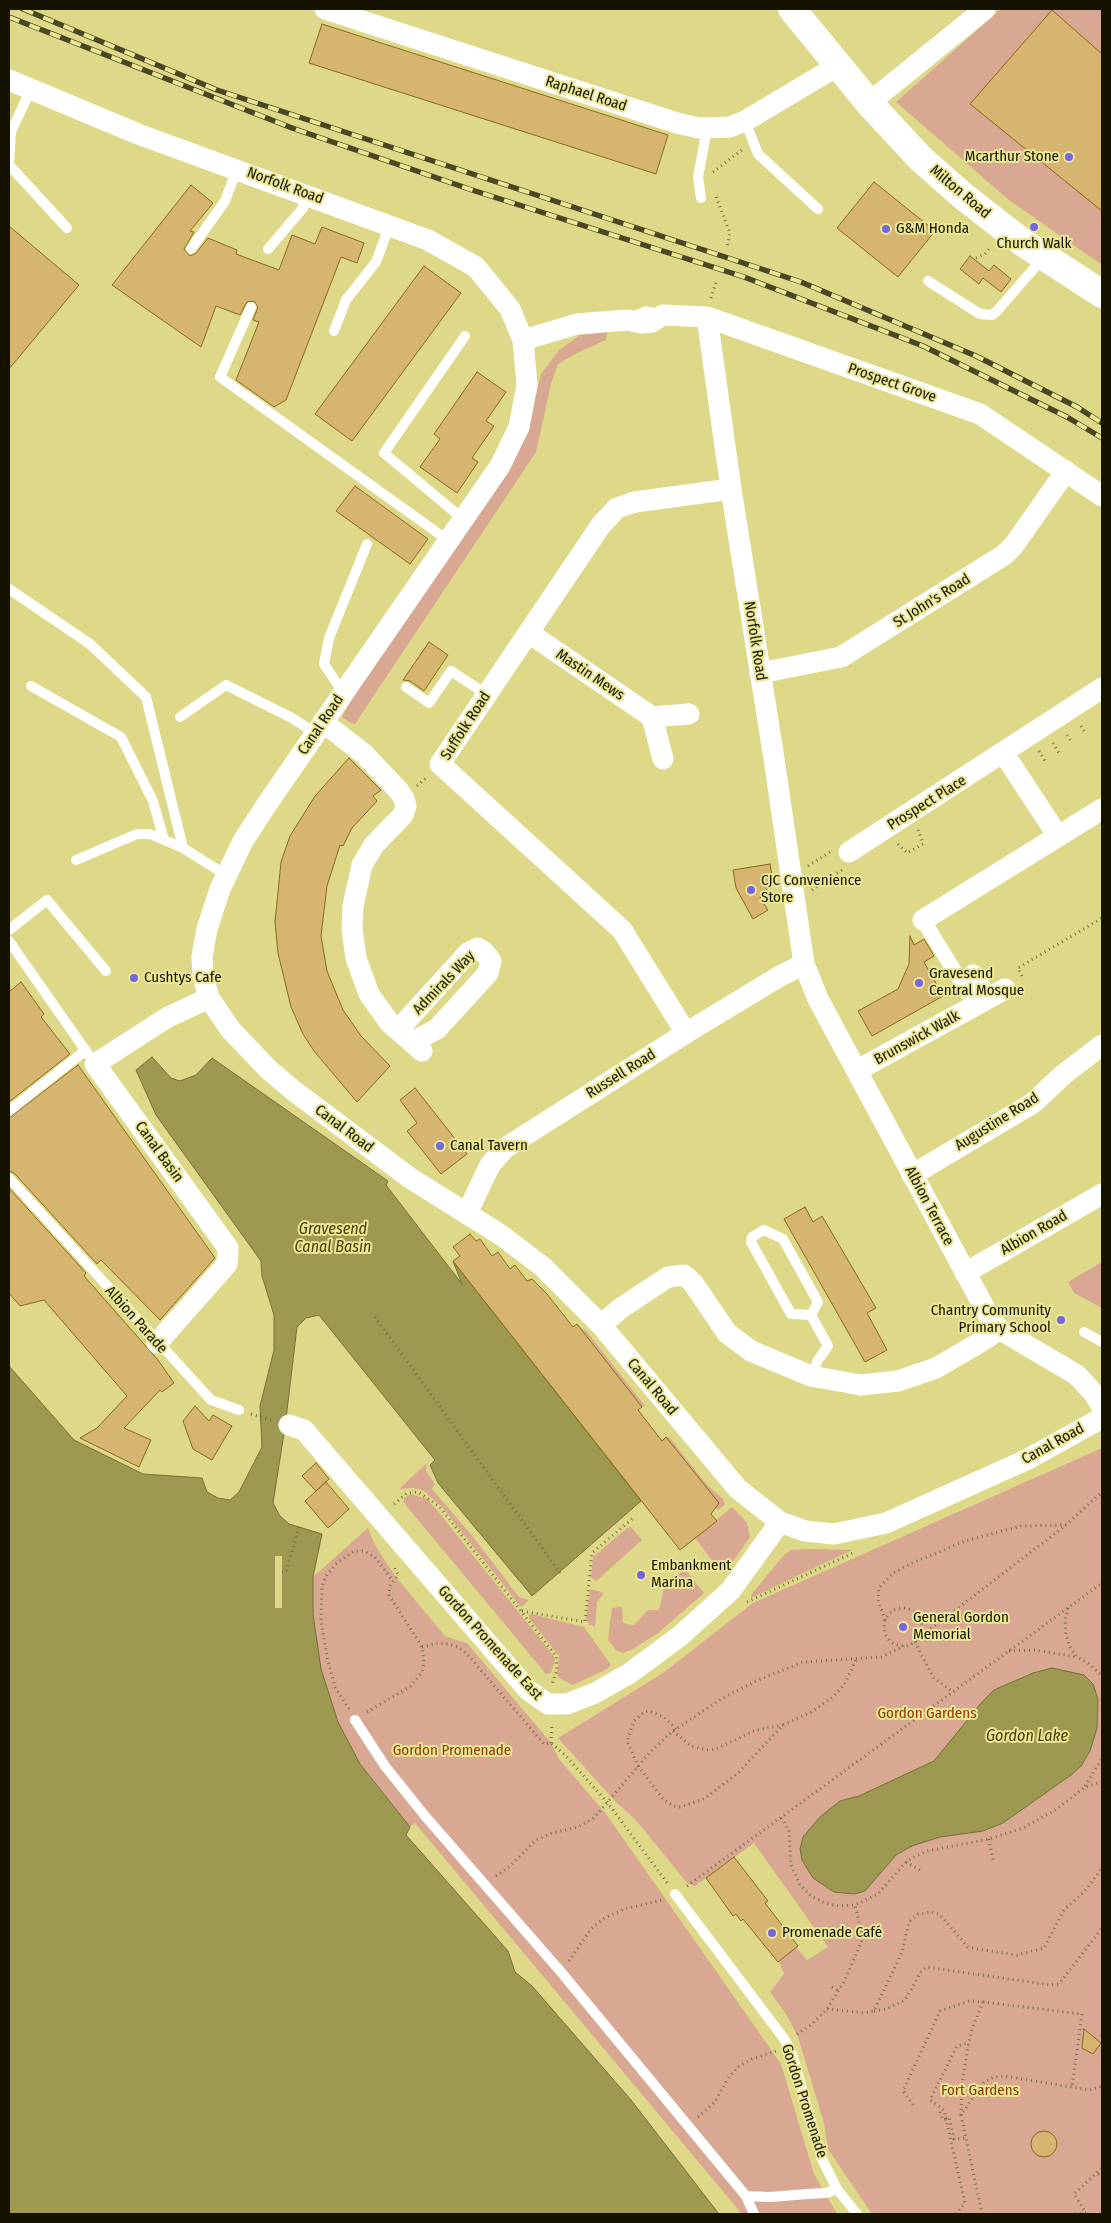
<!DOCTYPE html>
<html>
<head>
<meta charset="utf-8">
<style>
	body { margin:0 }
	#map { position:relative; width:1111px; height:2223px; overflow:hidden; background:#ded988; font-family:"Fira Sans Condensed",sans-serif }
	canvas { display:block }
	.frame { position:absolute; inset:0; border:10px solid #151300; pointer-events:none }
</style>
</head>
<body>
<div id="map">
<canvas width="1111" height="2223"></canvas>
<div class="frame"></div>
</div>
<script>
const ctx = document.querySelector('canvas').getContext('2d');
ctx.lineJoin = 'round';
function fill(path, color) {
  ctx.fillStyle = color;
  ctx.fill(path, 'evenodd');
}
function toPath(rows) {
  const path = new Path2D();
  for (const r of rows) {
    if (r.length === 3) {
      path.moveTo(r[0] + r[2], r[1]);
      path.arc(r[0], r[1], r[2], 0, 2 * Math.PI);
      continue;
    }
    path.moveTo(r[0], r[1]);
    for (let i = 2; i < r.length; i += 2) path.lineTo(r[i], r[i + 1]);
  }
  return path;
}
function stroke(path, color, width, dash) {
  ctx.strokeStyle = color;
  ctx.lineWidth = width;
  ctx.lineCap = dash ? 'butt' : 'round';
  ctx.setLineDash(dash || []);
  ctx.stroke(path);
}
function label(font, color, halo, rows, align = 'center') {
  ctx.font = font + ' "Fira Sans Condensed",sans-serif';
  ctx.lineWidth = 4;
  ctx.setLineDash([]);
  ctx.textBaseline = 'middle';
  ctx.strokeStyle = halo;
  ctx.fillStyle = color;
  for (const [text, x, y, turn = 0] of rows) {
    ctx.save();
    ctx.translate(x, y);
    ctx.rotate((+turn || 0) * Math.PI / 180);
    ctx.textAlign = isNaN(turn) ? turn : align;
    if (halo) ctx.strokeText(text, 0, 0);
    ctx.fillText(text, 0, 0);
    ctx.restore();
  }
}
fill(toPath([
	[1001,9,1102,9,1102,265,1009,200,896,102],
	[607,332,606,340,577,353,558,364,551,384,536,452,355,724,349,722,342,717,351,700,529,422,541,374,559,350,580,335],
	[1102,1262,1102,1308,1074,1293,1068,1282],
	[579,1326,587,1332,645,1406,642,1407],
	[666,1437,669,1437,707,1485,722,1498,725,1504,722,1507,718,1510,714,1507,718,1503],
	[1102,1448,1102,2214,872,2214,828,2149,824,2123,798,2037,786,2014,770,1992,784,1974,779,1961,796,1947,807,1960,828,1947,754,1843,695,1886,688,1884,635,1819,616,1802,558,1738,663,1673,753,1603],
	[280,1454,273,1503,280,1516,289,1524,322,1534,314,1576,368,1528,375,1545,395,1576,445,1636,467,1643,551,1743,559,1759,606,1814,781,2064,814,2174,837,2214,742,2214,415,1823,410,1827,406,1835,508,1951,515,1972,532,1986,631,2100,719,2214,221,1881,270,1503],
	[427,1463,426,1471,435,1484,432,1489,474,1538,519,1597,529,1600,521,1607,442,1507,424,1491,414,1488,399,1489],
	[411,1494,427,1499,435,1508,553,1655,555,1660,551,1673,546,1674,404,1503,404,1498],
	[732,1507,747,1523,750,1537,725,1573,720,1571,695,1538],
	[631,1527,642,1540,596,1581,591,1577,593,1557,627,1528],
	[811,1549,852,1550,751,1598,751,1595,784,1555,791,1550],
	[685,1569,704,1593,658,1633,633,1649,623,1653,616,1650,608,1640,612,1608,622,1607,623,1623,634,1625,648,1610,659,1610,664,1588],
	[590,1589,604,1593,597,1602,595,1626,590,1625,586,1620],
	[532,1614,584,1627,611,1665,607,1669,573,1685,559,1678,557,1674,559,1656,529,1618,529,1615]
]), '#d8a892');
const water = toPath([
	[152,1057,171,1078,180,1081,196,1075,212,1058,388,1181,386,1185,462,1284,453,1261,641,1501,532,1596,438,1483,430,1465,435,1460,319,1315,306,1318,297,1327,285,1427,273,1503,280,1516,289,1524,322,1534,313,1576,313,1614,321,1669,338,1722,360,1764,410,1827,406,1835,508,1951,515,1972,532,1986,631,2100,719,2214,9,2214,9,1366,74,1440,143,1474,202,1478,207,1492,218,1498,230,1500,239,1492,262,1447,260,1406,274,1350,274,1315,262,1276,261,1261,156,1115,136,1070,152,1057],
	[1052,1668,1084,1675,1093,1684,1098,1699,1097,1728,1090,1751,1081,1766,1071,1775,1003,1823,983,1831,940,1837,912,1846,896,1855,865,1891,854,1894,834,1892,813,1878,802,1860,800,1849,803,1837,820,1817,840,1801,859,1796,934,1761,982,1702,994,1690,1033,1673,1052,1668]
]);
fill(water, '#9e9950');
stroke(water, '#757138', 1);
fill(toPath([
	[275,1556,282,1556,282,1608,275,1608]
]), '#ded988');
const building = toPath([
	[1052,10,1102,54,1102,211,970,104,1052,10],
	[322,24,668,135,656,174,309,63,322,24],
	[874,182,935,231,898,277,837,228,874,182],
	[191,185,213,203,190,231,194,232,184,249,190,256,196,253,208,238,237,250,236,254,279,270,292,235,315,244,322,227,364,243,357,263,341,257,286,400,274,407,236,380,259,322,253,320,258,307,254,301,247,302,240,315,216,306,201,347,112,285,191,185],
	[9,226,79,285,9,369,9,226],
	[970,256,989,271,994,265,1011,279,1001,292,983,278,979,284,960,269,970,256],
	[424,266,461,293,352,441,315,414,424,266],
	[477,372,506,392,486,421,494,426,472,458,478,462,457,493,420,467,440,439,434,434,477,372],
	[355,486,428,539,410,564,336,511,355,486],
	[429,642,448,655,424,691,410,681,403,680,429,642],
	[349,758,381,790,373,796,377,801,352,828,343,846,340,845,327,886,321,936,327,971,343,1010,361,1036,390,1066,357,1102,314,1051,303,1034,291,1007,278,953,275,922,281,862,290,836,315,796,349,758],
	[770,864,773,881,760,898,768,910,753,919,736,888,733,870,770,864],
	[910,936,914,945,924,939,934,956,924,962,943,996,872,1036,858,1011,898,989,909,964,910,936],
	[21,982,44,1014,41,1017,70,1054,9,1102,9,992,21,982],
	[78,1065,215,1258,160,1320,101,1260,97,1264,14,1173,9,1171,9,1118,78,1065],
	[415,1088,467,1154,441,1174,407,1131,417,1123,400,1100,415,1088],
	[9,1188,86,1273,84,1276,158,1360,174,1383,162,1392,160,1390,124,1428,151,1440,139,1467,80,1438,97,1428,127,1396,44,1300,20,1306,9,1293,9,1188],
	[805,1207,813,1222,822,1216,876,1308,867,1313,887,1350,865,1362,784,1219,805,1207],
	[470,1234,476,1241,480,1239,492,1256,498,1252,510,1269,515,1265,527,1281,532,1279,547,1294,573,1327,577,1324,642,1407,638,1410,662,1441,666,1437,719,1503,711,1514,717,1521,680,1550,453,1261,460,1256,453,1247,470,1234],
	[195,1406,209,1421,213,1415,232,1426,212,1460,193,1449,183,1421,195,1406],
	[316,1463,329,1479,316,1491,302,1476,316,1463],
	[326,1482,349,1509,328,1528,305,1501,326,1482],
	[734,1857,768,1901,765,1903,798,1946,778,1962,743,1919,741,1921,736,1914,733,1916,706,1878,734,1857],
	[1084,2029,1101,2043,1093,2054,1082,2048,1084,2029],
	[1044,2144,13]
]);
fill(building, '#d6b570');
stroke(building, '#8a6a17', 1);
stroke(toPath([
	[713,172,742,150],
	[716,197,730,233,727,248],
	[976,258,985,254,991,246],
	[711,298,716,282],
	[1081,726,1086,734],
	[1067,735,1072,743],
	[1053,743,1059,753],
	[1039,751,1045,761],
	[417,786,427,777],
	[898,844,907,853,923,844,918,829],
	[808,866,830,852],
	[812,890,842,870],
	[1022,976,1018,968,1102,918],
	[375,1317,560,1573],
	[251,1414,271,1420],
	[394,1504,407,1493,418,1492,439,1506,556,1656,557,1669,552,1685],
	[282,1572,286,1572,299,1527],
	[747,1602,855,1552],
	[903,1627,19],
	[1068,1608,1065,1620,1066,1635,1070,1647,1077,1657,1088,1663,1102,1676],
	[522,1611,585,1622,592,1553,632,1519],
	[885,1620,878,1600,879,1588,893,1573,910,1564,965,1541,1021,1526,1066,1525],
	[919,1638,1066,1525,1102,1492],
	[915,1642,933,1677,953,1692],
	[422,1647,438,1643,448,1644,458,1647,467,1654,544,1744,551,1743,565,1755,607,1802,668,1884],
	[1009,1651,1035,1650,1076,1657],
	[349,1709,335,1687,328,1661,321,1622,322,1586,326,1576,336,1564,354,1551,364,1551,375,1557,393,1581],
	[367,1712,411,1686,422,1672,424,1663,422,1647,389,1595,390,1586,398,1575,394,1567],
	[676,1729,664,1717,649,1711,644,1712,634,1721,627,1741,638,1766,663,1799,673,1806,680,1807,704,1799,738,1773,783,1725,811,1712,833,1697,844,1685,856,1660],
	[673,1731,691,1746,707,1750,716,1749,756,1730,783,1725],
	[551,1743,552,1723],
	[1085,1786,1102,1759],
	[781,1818,789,1830,791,1865,800,1885,811,1896,825,1903,839,1906,855,1905,878,1894,904,1864,912,1858,927,1851,989,1839,1023,1828,1057,1809,1085,1787,1102,1782],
	[989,1839,993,1860],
	[906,1862,923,1872],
	[496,1876,509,1867,536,1840,552,1833,578,1827,594,1818,653,1749,673,1731,721,1699,756,1681,803,1662,881,1657,904,1646],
	[687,1886,1102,1583],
	[569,1961,591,1929,603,1919,624,1909,662,1900],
	[832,1987,839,1991],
	[983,2002,1082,2014,1072,2087],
	[827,2009,865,2013,874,2011,902,1952,909,1922,918,1914,932,1912,940,1915,968,1947,976,1949,1017,1955,1044,1948,1064,1910,1085,1891,1102,1868],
	[874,2011,886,2009,905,2000,921,1972,926,1967,1051,1985,1059,1984,1102,1928],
	[797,2034,812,2024,827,2009,845,1980,863,1938,855,1905],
	[1101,2036,1102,2035],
	[913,2105,903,2091,940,2011,969,2001,983,2002,972,2029,967,2051,962,2085,961,2115],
	[940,2112,943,2120,946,2119],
	[698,2117,714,2103,729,2077,738,2067,752,2059,776,2051],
	[946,2118,949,2117,954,2139,966,2138],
	[1098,2174,1102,2177],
	[956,2214,965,2203,944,2110,930,2100,957,2046,968,2043],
	[982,2214,961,2115,984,2082,994,2077,1004,2076,1090,2090,1102,2086],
	[1075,2214,1086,2213,1074,2194,1102,2168]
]), '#757141', 3, [1, 4]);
stroke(toPath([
	[31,89,11,132,9,165,67,228],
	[745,121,758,154,818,209],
	[701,198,698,177,707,129],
	[191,249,225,201,237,169],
	[268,249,303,208,305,193],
	[928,281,980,314,992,315,997,311,1043,258],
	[251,307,220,377,449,541],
	[629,318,646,311,662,315],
	[334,331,346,300,376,262,390,224],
	[463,519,384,453,465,336],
	[9,589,90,644,146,697,183,848],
	[31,686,121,737,153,801,164,840],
	[406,687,429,703,451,671,486,694],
	[345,690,338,685,324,664,329,638,367,544],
	[180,717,226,685,292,718,315,733],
	[76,860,137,834,150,834,183,848,226,875],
	[9,930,47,900,106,971],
	[9,941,95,1064],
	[9,1111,86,1050],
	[9,1178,211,1400,239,1410],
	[764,1230,783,1239,818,1302,811,1315,791,1314,751,1242,752,1237,764,1230],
	[811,1315,828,1346,818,1360,811,1376],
	[1084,1332,1102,1342],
	[355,1720,385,1766,425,1816,561,1972,746,2196,770,2197,808,2194,826,2193,837,2189],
	[675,1894,785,2040,793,2057,821,2157,837,2189,857,2214],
	[746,2196,754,2214]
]), '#fff', 10);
stroke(toPath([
	[923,920,976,1006]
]), '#fff', 15);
stroke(toPath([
	[325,9,677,123,699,128,730,127,745,121,839,65],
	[9,80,138,134,428,240,476,267,510,309,523,340,527,385,519,427,500,466,267,804,243,841,220,889,207,929,202,956,203,976,209,998,230,1029,268,1069,294,1091,410,1178,501,1235,543,1267,601,1325,738,1489,780,1522,805,1531,834,1534,886,1523,1026,1460,1102,1418],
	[869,103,985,9],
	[707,317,731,489,773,752,804,964,818,999,991,1320,999,1329,1077,1375,1095,1395,1102,1407],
	[523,340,577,324,627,320,641,323,652,322,663,315,707,317,980,414,1102,496],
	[529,633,652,717],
	[760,673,841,657,1004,555,1014,545,1066,471],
	[323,722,364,754,399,791,404,799,406,806,403,815,374,845,362,865,353,906,352,929,356,958,369,994,389,1022,422,1051],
	[1004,754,1058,836],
	[663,759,652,717,689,714],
	[849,852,1102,688],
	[923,920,1102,809],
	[973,975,987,999],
	[398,1030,468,953,478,948,484,952,491,961,488,973,437,1029,412,1042],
	[686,1033,622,930,440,764,601,525,617,508,635,502,731,489],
	[858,1070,1005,989],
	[912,1175,1033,1103,1064,1074,1102,1045],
	[467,1213,490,1165,505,1148,686,1033,780,976,804,964],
	[965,1273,1102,1194],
	[601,1325,621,1308,668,1277,684,1275,693,1283,727,1333,751,1351,811,1376,861,1385,898,1381,936,1368,984,1340,999,1329],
	[157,1343,227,1264,228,1248,95,1064,168,1017,209,998],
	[289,1425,304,1430,528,1690,548,1704,567,1704,595,1693,630,1673,680,1636,731,1590,780,1522]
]), '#fff', 21);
stroke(toPath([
	[792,9,869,103,920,158,963,196,1022,242,1102,294]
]), '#fff', 28);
const rail = toPath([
	[23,9,217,90,801,282,976,356,1077,407,1102,423],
	[9,17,292,128,469,189,744,277,923,346,1067,417,1102,438]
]);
stroke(rail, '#4a4724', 5.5);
stroke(rail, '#ebe795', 4, [11]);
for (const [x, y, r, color] of [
	[1069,157,5,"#7666e1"],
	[1034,227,5,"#7666e1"],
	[886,229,5,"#7666e1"],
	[751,890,5,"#7666e1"],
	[134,978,5,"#7666e1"],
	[919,983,5,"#7666e1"],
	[440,1146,5,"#7666e1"],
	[1061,1320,5,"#7666e1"],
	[641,1575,5,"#7666e1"],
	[903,1627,5,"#7666e1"],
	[772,1933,5,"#7666e1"]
]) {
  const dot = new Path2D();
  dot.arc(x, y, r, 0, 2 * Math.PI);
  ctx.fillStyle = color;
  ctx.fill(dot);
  stroke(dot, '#ebe795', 2);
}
label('15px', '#151300', '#ebe795', [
	["Raphael Road",586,94,18],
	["Norfolk Road",285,186,20],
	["Milton Road",960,192,40],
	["Prospect Grove",892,383,19],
	["St John's Road",932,601,-32],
	["Norfolk Road",755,641,81],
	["Mastin Mews",590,675,34],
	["Canal Road",321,725,-56],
	["Suffolk Road",466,726,-57],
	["Prospect Place",927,803,-32],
	["Admirals Way",444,983,-46],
	["Brunswick Walk",917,1038,-29],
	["Russell Road",621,1074,-32],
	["Augustine Road",997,1122,-32],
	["Canal Road",344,1129,37],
	["Canal Basin",159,1152,54],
	["Albion Terrace",929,1206,62],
	["Albion Road",1034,1233,-30],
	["Albion Parade",136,1320,48],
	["Canal Road",652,1387,50],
	["Canal Road",1053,1444,-29],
	["Gordon Promenade East",490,1643,48],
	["Gordon Promenade",804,2101,72]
]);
label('15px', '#151300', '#ebe795', [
	["Mcarthur Stone",1059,157,"right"],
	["G&M Honda",896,229],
	["Church Walk",1034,244,"center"],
	["CJC Convenience",761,881],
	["Store",761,898],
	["Gravesend",929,974],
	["Central Mosque",929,991],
	["Cushtys Cafe",144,978],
	["Canal Tavern",450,1146],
	["Chantry Community",1051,1311,"right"],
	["Primary School",1051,1328,"right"],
	["Embankment",651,1566],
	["Marina",651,1583],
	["General Gordon",913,1618],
	["Memorial",913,1635],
	["Promenade Café",782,1933]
], 'left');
label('15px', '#8c3a06', '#ebe795', [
	["Gordon Gardens",927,1714],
	["Gordon Promenade",452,1751],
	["Fort Gardens",980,2091]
]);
label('italic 16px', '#413d00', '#ebe795', [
	["Gravesend",333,1230],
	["Canal Basin",333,1248],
	["Gordon Lake",1027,1737]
]);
</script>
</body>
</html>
